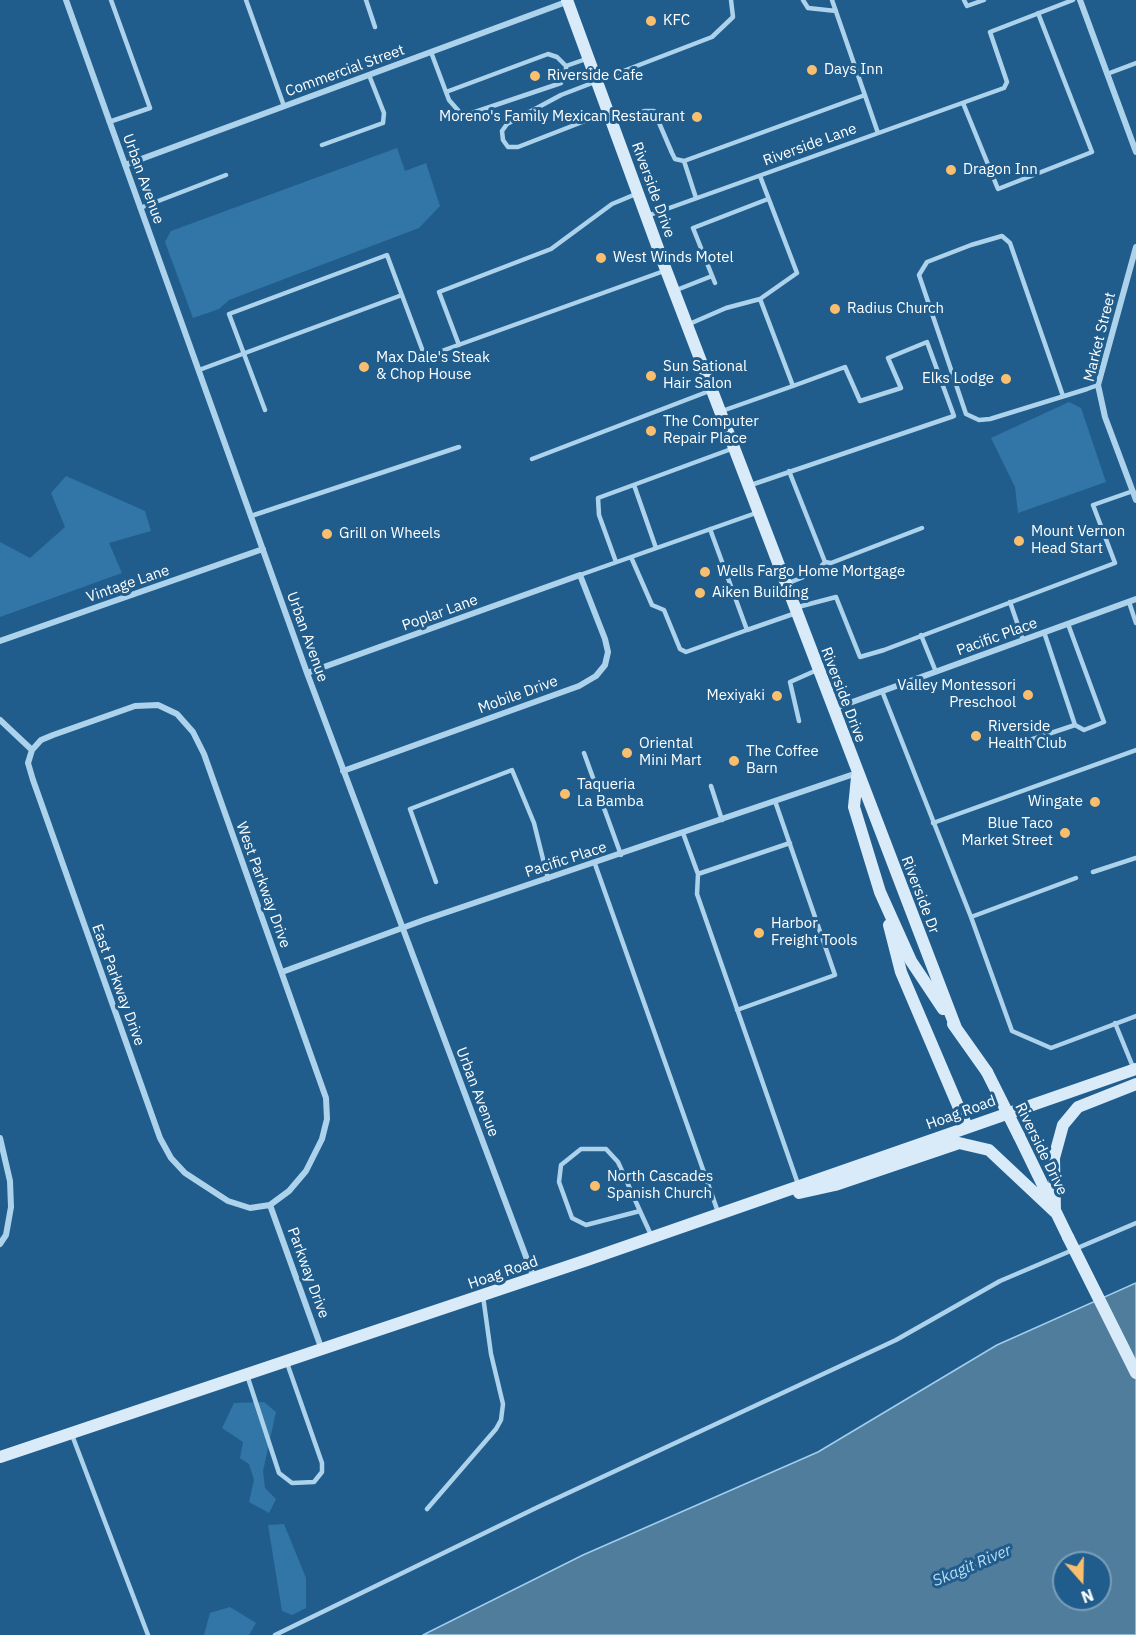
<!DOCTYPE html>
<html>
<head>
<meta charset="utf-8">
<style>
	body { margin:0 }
	#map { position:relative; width:1136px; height:1635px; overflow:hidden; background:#205d8c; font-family:"IBM Plex Sans",sans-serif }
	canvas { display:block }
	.north { position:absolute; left:1052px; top:1551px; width:60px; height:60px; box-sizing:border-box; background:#205d8c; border:2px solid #799eba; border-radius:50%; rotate:160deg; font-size:16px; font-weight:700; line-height:24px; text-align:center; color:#fff }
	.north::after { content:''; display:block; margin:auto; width:21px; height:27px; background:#f9be6e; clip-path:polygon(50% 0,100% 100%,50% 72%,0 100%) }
</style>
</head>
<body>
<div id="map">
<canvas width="1136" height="1635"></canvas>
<div class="north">N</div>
</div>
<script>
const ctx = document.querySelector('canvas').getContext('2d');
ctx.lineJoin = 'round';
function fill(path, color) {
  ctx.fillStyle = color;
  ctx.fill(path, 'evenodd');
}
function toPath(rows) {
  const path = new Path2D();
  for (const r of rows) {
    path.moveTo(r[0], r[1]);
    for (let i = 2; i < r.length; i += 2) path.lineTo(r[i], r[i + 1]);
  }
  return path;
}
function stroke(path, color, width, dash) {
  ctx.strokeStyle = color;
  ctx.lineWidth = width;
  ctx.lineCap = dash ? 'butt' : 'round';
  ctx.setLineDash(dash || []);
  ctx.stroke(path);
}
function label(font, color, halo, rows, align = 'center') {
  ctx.font = font + ' "IBM Plex Sans",sans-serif';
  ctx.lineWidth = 6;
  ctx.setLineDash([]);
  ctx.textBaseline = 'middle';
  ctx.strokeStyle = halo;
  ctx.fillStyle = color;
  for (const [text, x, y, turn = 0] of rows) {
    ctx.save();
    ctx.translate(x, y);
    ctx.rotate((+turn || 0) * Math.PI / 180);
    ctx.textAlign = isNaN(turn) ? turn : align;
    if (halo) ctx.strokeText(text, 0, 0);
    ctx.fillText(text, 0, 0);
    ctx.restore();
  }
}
fill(toPath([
	[397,148,405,171,426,163,440,206,419,228,229,300,219,309,193,318,165,242,171,231],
	[1069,402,1081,408,1106,482,1018,513,1015,487,991,438],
	[66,476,145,511,151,531,109,543,122,573,0,617,0,542,30,558,65,527,51,493],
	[264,1402,276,1412,263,1471,265,1488,276,1499,269,1513,249,1502,254,1480,249,1464,240,1458,243,1442,222,1428,234,1403],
	[284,1524,306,1578,306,1608,292,1615,282,1611,268,1525],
	[230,1607,256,1623,249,1635,204,1635,210,1613]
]), '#3176a7');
const water = toPath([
	[1136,1283,1136,1635,423,1635,583,1555,818,1452,997,1345,1136,1283],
	[1064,1563,1100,1563,1100,1599,1064,1599,1064,1563]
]);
fill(water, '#517d9d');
stroke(water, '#a1ceed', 1.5);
stroke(toPath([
	[246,0,284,106],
	[366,0,375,27],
	[803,0,808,8,836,11],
	[832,0,878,133],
	[964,0,967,6,984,0],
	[431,52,449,100,463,116,561,83,566,74,566,66,557,57,548,54,446,92],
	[566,66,586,59],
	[1107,74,1136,63],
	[963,103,998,189,1092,152,1038,13],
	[608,112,518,147,508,147,503,140,502,131,507,124,561,95,712,37,733,17,731,0],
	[612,121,645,111,654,111,672,153,675,159,684,161,865,95],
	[109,122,150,108,111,0],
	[322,145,383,123,384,113,369,75],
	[684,161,696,198],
	[140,208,226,175],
	[647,216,1004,88,1007,82,990,32,1073,0],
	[715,283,693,228,768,199],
	[674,291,712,276],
	[760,299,797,273,760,176],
	[687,325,726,308,760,299,793,386,845,367,860,401,901,388,888,358,927,342,954,416,751,485],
	[459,345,439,292,551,249,612,204,636,194],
	[199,370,402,295],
	[1063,396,1010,243,1002,236,971,245,927,262,919,275,966,414,979,420,990,419,1087,389,1098,385],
	[265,410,229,314,387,255,425,357,664,271],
	[722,411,793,386],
	[532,459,712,390],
	[789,471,825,562,831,563,922,528],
	[634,485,656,548],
	[251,516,459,447],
	[631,557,652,605,664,610,680,649,686,652,747,630,710,529],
	[616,562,599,515,598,498,734,448],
	[580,575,756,513],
	[786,584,816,572,825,562],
	[1010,602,1023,640],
	[1129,602,1136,623],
	[798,607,836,597,860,657,884,650,1115,563,1093,505,1133,491],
	[747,630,796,613],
	[1044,632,1075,725,1084,730,1104,722,1068,624],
	[921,635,936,672],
	[882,691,971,917,1012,1031,1051,1048,1136,1016],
	[799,721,790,682,817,670],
	[1030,740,1075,725],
	[584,753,621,855],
	[711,786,722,820],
	[933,823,1136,750],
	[683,833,698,874,790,843],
	[595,864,718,1212],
	[1093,872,1136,858],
	[698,874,697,894,798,1184],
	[436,882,410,809,512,770,534,823,548,879],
	[971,917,1076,878],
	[737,1010,835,975,775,801],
	[1115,1023,1133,1067],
	[640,1211,618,1162,606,1149,581,1149,561,1165,559,1182,572,1218,586,1225,640,1211,651,1235],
	[247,1375,279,1473,292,1483,314,1482,322,1472,322,1463,287,1363],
	[72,1435,148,1635],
	[427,1509,496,1429,501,1420,503,1404,491,1354,483,1296],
	[275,1635,538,1507,896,1340,1000,1281,1136,1223]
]), '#add2eb', 4.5);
stroke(toPath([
	[66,0,307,673,534,1278],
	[1080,0,1136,152],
	[125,165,569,1],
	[1136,247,1098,385,1105,417,1136,500],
	[0,641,263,549],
	[307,673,580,575,605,639,608,652,605,665,596,676,579,686,343,771],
	[833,709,1136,599],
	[0,720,32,750,28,763,33,780,160,1138,171,1158,185,1173,228,1201,250,1208,270,1205,289,1191,306,1171,322,1139,327,1119,326,1098,204,754,193,732,177,714,158,705,135,706,53,735,41,740,32,750],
	[282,972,424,920,857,773],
	[0,1138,10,1181,11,1207,6,1235,0,1244],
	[270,1205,322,1350]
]), '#add2eb', 6);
stroke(toPath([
	[567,0,666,270,956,1028],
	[857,777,854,807,880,892,911,961,943,1009],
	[889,925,901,972,967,1127],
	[953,1024,987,1072],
	[1019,1136,1068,1237],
	[799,1193,835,1185,959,1143,989,1150,1055,1212],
	[1055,1212,1054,1158,1063,1125,1078,1107,1136,1084],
	[0,1457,587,1260,1136,1069]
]), '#d9ebf9', 12);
stroke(toPath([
	[987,1072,1019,1136],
	[1068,1237,1136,1373]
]), '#d9ebf9', 12);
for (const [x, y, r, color] of [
	[651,21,6,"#f9be6e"],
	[812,70,6,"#f9be6e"],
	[535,76,6,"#f9be6e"],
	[697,117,6,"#f9be6e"],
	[951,170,6,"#f9be6e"],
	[601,258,6,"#f9be6e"],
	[835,309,6,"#f9be6e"],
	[364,367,6,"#f9be6e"],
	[651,376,6,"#f9be6e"],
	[1006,379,6,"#f9be6e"],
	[651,431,6,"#f9be6e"],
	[327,534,6,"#f9be6e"],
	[1019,541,6,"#f9be6e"],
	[705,572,6,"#f9be6e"],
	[700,593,6,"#f9be6e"],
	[1028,695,6,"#f9be6e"],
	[777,696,6,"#f9be6e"],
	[976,736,6,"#f9be6e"],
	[627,753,6,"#f9be6e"],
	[734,761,6,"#f9be6e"],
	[565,794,6,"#f9be6e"],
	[1095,802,6,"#f9be6e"],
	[1065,833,6,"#f9be6e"],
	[759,933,6,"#f9be6e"],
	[595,1186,6,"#f9be6e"]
]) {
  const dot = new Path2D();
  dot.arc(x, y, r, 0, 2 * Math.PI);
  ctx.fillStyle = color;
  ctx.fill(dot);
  stroke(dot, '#205d8c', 2);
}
label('15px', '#fff', '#205d8c', [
	["KFC",663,21],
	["Days Inn",824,70],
	["Riverside Cafe",547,76],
	["Moreno's Family Mexican Restaurant",685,117,"right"],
	["Dragon Inn",963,170],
	["West Winds Motel",613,258],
	["Radius Church",847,309],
	["Max Dale's Steak",376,358],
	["& Chop House",376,375],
	["Sun Sational",663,367],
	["Hair Salon",663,384],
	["Elks Lodge",994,379,"right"],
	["The Computer",663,422],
	["Repair Place",663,439],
	["Mount Vernon",1031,532],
	["Head Start",1031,549],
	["Grill on Wheels",339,534],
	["Wells Fargo Home Mortgage",717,572],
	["Aiken Building",712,593],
	["Valley Montessori",1016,686,"right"],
	["Preschool",1016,703,"right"],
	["Mexiyaki",765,696,"right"],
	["Riverside",988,727],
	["Health Club",988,744],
	["Oriental",639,744],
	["Mini Mart",639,761],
	["The Coffee",746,752],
	["Barn",746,769],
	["Taqueria",577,785],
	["La Bamba",577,802],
	["Wingate",1083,802,"right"],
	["Blue Taco",1053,824,"right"],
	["Market Street",1053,841,"right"],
	["Harbor",771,924],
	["Freight Tools",771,941],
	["North Cascades",607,1177],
	["Spanish Church",607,1194]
], 'left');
label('15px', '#fff', '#205d8c', [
	["Commercial Street",345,71,-20],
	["Riverside Lane",810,145,-20],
	["Urban Avenue",143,179,70],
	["Riverside Drive",653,190,70],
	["Market Street",1100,337,-76],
	["Vintage Lane",128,584,-19],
	["Poplar Lane",440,613,-20],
	["Urban Avenue",307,637,70],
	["Pacific Place",997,637,-20],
	["Mobile Drive",518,695,-20],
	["Riverside Drive",843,695,69],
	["Pacific Place",566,860,-18],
	["West Parkway Drive",263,885,70],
	["Riverside Dr",920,895,69],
	["East Parkway Drive",118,985,70],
	["Urban Avenue",477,1092,69],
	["Hoag Road",961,1113,-20],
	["Riverside Drive",1041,1149,64],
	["Parkway Drive",308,1273,70],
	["Hoag Road",503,1273,-19]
]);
label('italic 16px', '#b9dbf3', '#205d8c', [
	["Skagit River",972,1566,-23]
]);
</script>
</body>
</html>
